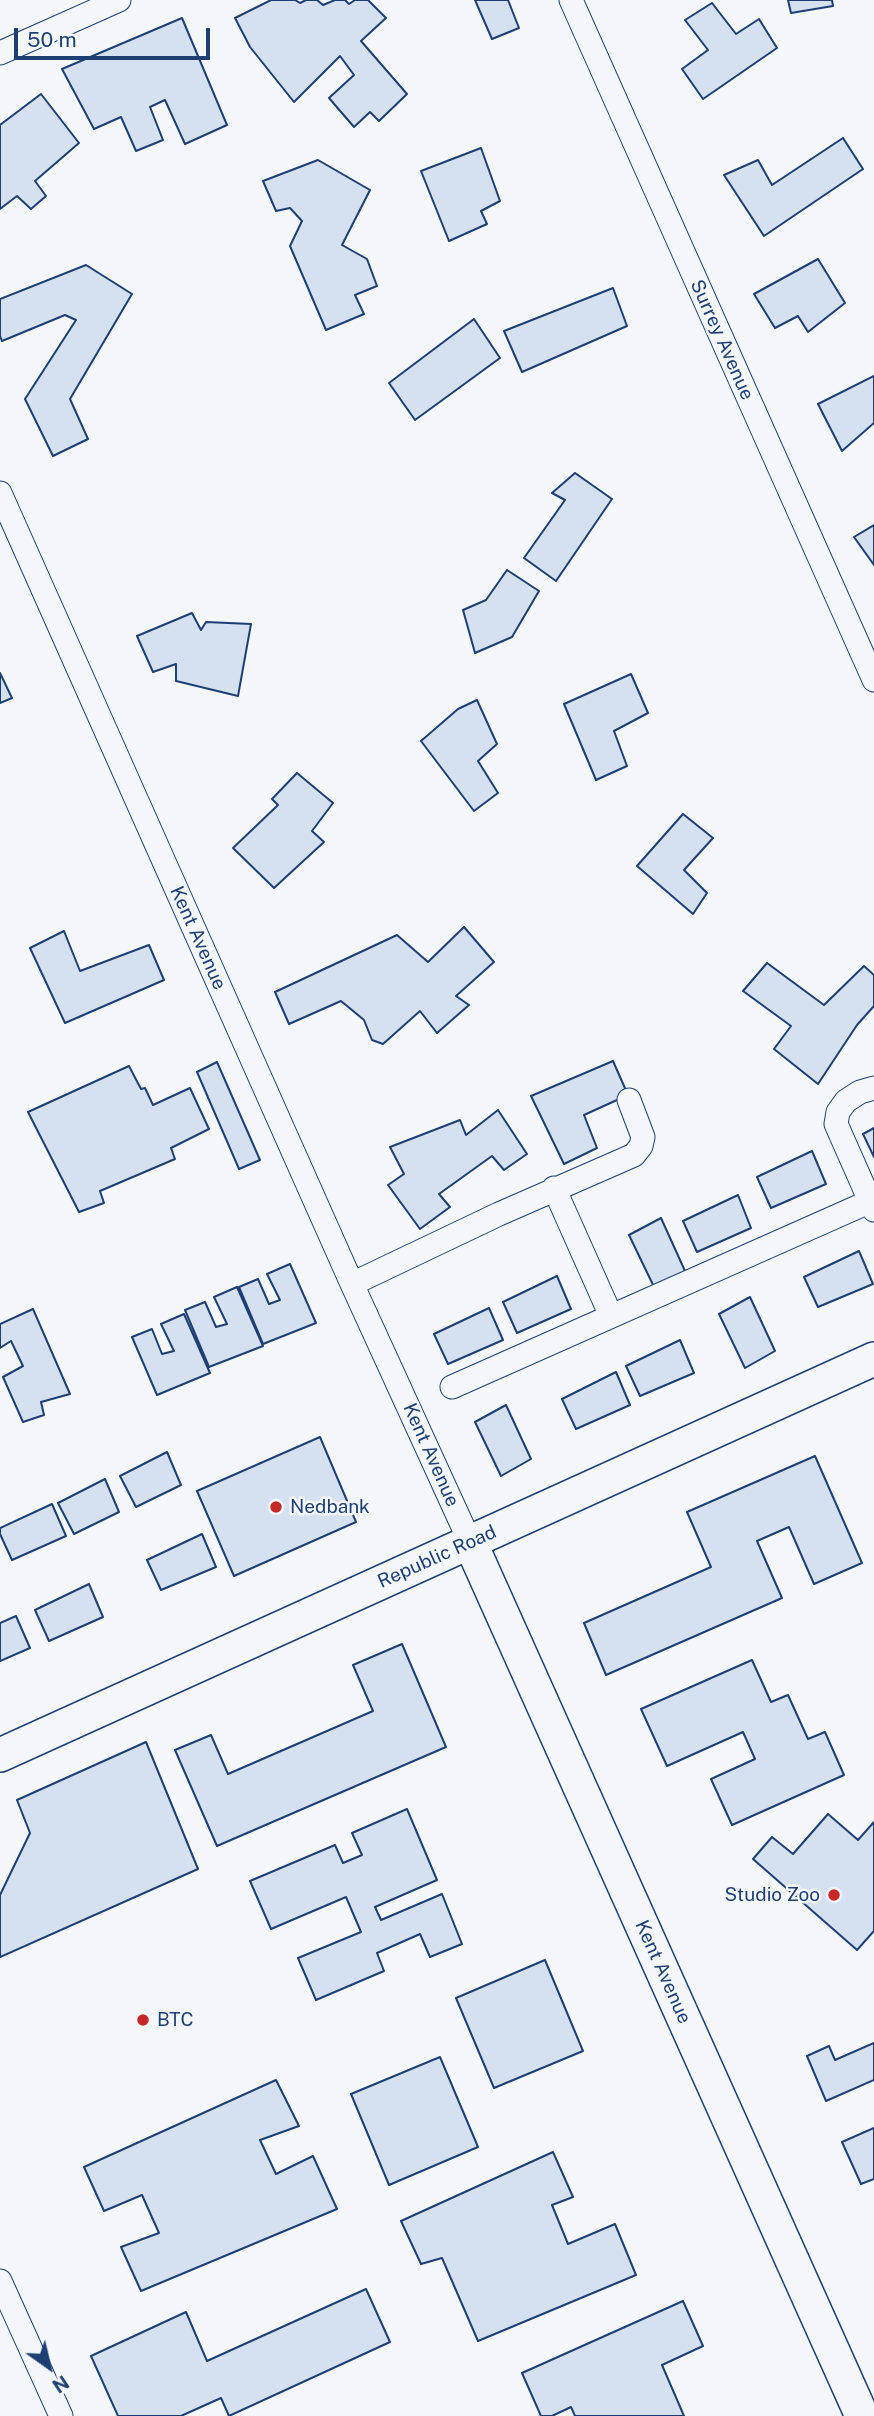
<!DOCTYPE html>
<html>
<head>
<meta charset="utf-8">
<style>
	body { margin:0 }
	#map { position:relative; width:874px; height:2416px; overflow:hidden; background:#f4f7fb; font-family:"Public Sans",sans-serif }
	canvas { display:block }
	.north { position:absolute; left:14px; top:2332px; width:70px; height:70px; -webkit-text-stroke:5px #f4f7fb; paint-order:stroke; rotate:146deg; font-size:19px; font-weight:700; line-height:28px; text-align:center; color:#1d3f73 }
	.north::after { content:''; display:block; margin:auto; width:24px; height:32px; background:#1d3f73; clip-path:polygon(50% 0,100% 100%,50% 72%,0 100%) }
	.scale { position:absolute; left:14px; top:28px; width:196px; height:32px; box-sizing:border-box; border:4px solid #1d3f73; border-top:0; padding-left:9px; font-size:21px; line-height:24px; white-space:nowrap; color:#1d3f73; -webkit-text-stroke:5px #f4f7fb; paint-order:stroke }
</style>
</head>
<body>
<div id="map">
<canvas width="874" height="2416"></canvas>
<div class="north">N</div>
<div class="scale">50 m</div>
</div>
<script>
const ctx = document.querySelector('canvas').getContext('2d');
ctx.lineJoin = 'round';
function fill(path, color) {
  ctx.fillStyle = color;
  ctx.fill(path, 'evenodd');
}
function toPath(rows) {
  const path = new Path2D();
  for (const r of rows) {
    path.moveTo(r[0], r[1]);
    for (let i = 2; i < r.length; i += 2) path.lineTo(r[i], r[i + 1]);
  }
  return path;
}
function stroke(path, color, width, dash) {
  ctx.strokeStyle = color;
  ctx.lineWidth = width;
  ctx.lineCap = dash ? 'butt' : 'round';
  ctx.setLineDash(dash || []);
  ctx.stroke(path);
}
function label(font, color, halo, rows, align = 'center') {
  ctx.font = font + ' "Public Sans",sans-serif';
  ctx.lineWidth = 5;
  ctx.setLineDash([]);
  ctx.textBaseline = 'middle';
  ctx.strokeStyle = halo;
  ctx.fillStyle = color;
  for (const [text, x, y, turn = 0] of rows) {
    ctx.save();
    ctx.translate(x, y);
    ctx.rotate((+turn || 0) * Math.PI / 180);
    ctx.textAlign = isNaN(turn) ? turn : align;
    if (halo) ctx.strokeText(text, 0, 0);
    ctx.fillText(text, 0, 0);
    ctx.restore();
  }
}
const building = toPath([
	[271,0,295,0,300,3,306,0,317,0,323,5,335,0,345,0,349,4,355,0,368,0,386,18,361,41,407,94,379,121,370,112,354,127,329,98,354,75,340,56,294,102,250,47,235,18,271,0],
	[475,0,508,0,519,28,492,39,475,0],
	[788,0,832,0,833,6,791,13,788,0],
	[712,3,736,34,759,19,777,48,703,99,682,69,708,50,685,20,712,3],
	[182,18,227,125,185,144,165,100,150,107,163,140,136,151,121,117,94,129,62,69,182,18],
	[41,94,79,143,35,181,46,196,31,209,17,196,0,209,0,125,41,94],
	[843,138,863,169,764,236,724,175,758,160,772,185,843,138],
	[481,148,500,201,481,211,487,224,449,241,421,171,481,148],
	[318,160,370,190,342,245,367,259,377,286,355,295,364,314,326,330,290,246,302,221,290,208,276,211,263,181,318,160],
	[818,259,845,303,808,332,798,316,775,328,754,294,818,259],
	[86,265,132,294,70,399,88,439,53,456,25,399,76,320,65,315,2,341,0,336,0,299,86,265],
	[613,288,627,326,522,372,504,331,613,288],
	[474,319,500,358,415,420,389,383,474,319],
	[874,376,874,423,842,451,818,404,874,376],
	[575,473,612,499,556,581,524,558,565,500,552,493,575,473],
	[874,525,874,565,854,537,874,525],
	[507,570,539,591,512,637,475,653,463,610,486,600,507,570],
	[192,613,201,630,206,622,251,624,238,696,176,681,176,664,153,672,137,636,192,613],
	[0,673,12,698,0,703,0,673],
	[631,674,648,713,614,731,627,766,596,780,564,704,631,674],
	[477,700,497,744,478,761,498,793,474,811,421,741,458,709,477,700],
	[297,773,333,803,312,831,324,842,274,888,233,848,278,805,272,799,297,773],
	[683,814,713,838,684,870,707,893,693,914,637,866,683,814],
	[464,927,494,962,456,996,469,1005,437,1033,420,1011,383,1044,372,1040,364,1020,341,1001,289,1024,275,992,397,935,428,962,464,927],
	[64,931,80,971,149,945,164,980,65,1023,30,948,64,931],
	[767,963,824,1005,864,966,874,975,874,1006,857,1025,818,1084,774,1049,791,1026,743,991,767,963],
	[613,1061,628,1095,584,1115,597,1148,564,1164,531,1096,613,1061],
	[217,1062,260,1160,239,1169,197,1072,217,1062],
	[129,1066,141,1089,145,1088,153,1105,190,1088,209,1129,171,1148,175,1159,100,1191,104,1203,79,1212,28,1112,129,1066],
	[498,1110,527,1154,504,1170,492,1156,439,1194,450,1207,420,1229,388,1185,404,1174,390,1147,460,1120,466,1135,498,1110],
	[874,1128,874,1157,863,1134,874,1128],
	[812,1151,826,1184,771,1208,757,1177,812,1151],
	[738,1195,751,1228,697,1252,683,1221,738,1195],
	[661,1218,685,1271,655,1289,629,1235,661,1218],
	[859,1251,873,1284,818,1307,804,1277,859,1251],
	[290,1264,316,1323,263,1344,239,1287,258,1279,269,1304,280,1300,267,1274,290,1264],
	[557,1276,571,1309,517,1333,503,1302,557,1276],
	[237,1287,263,1346,209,1367,185,1310,205,1302,216,1327,227,1324,214,1297,237,1287],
	[750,1297,775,1351,745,1368,719,1314,750,1297],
	[489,1308,503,1340,448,1364,434,1334,489,1308],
	[33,1309,70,1394,41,1402,44,1415,23,1422,3,1377,23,1366,11,1341,0,1348,0,1324,33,1309],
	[184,1314,210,1373,157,1395,132,1337,152,1329,162,1354,174,1351,161,1324,184,1314],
	[680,1340,694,1373,640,1396,626,1366,680,1340],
	[616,1372,630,1405,576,1429,562,1399,616,1372],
	[506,1405,531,1459,501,1476,475,1422,506,1405],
	[320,1437,356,1522,234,1576,197,1491,320,1437],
	[167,1452,181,1485,136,1507,120,1476,167,1452],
	[815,1456,862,1563,814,1584,789,1527,757,1541,782,1598,606,1675,584,1623,711,1567,687,1512,815,1456],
	[105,1479,119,1512,74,1534,58,1503,105,1479],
	[52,1504,66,1536,12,1560,0,1534,0,1528,52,1504],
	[202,1534,216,1567,161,1590,147,1560,202,1534],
	[89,1584,103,1617,49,1641,35,1610,89,1584],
	[16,1616,30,1648,0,1661,0,1623,16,1616],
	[402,1644,446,1747,217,1846,175,1750,211,1735,228,1774,373,1711,353,1665,402,1644],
	[752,1660,771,1702,788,1695,808,1739,825,1732,844,1775,732,1825,711,1779,755,1759,743,1732,667,1766,641,1709,752,1660],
	[146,1742,198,1869,0,1957,0,1895,30,1833,17,1800,146,1742],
	[407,1809,437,1880,375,1907,381,1920,442,1894,462,1944,430,1957,420,1934,377,1953,384,1971,316,2000,298,1958,361,1932,346,1897,271,1929,250,1881,335,1845,343,1863,362,1855,352,1833,407,1809],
	[828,1814,858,1840,874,1822,874,1931,857,1950,753,1859,772,1837,793,1854,828,1814],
	[545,1960,583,2051,494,2088,456,1998,545,1960],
	[874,2043,874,2080,826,2101,807,2056,829,2046,835,2060,874,2043],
	[440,2057,478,2147,389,2185,351,2094,440,2057],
	[276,2080,299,2126,260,2140,276,2174,313,2156,337,2209,141,2291,121,2247,159,2233,142,2195,104,2211,84,2167,276,2080],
	[874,2128,874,2179,861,2184,842,2142,874,2128],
	[553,2152,573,2197,552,2205,568,2244,615,2224,636,2275,478,2341,442,2258,421,2264,401,2221,553,2152],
	[366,2289,390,2342,229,2416,221,2398,181,2416,118,2416,91,2356,186,2312,207,2361,366,2289],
	[683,2301,703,2346,662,2365,684,2416,575,2416,571,2407,552,2416,541,2416,522,2373,683,2301]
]);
fill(building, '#d5e0f0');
stroke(building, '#1d3f73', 2);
const minor = toPath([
	[571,0,874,680],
	[0,53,119,0],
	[0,493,352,1284,470,1542],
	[874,1088,860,1092,846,1101,838,1112,836,1124,874,1210],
	[554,1188,611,1316],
	[352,1284,499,1214,634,1155,641,1146,643,1137,629,1100],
	[452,1387,871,1201],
	[0,2281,61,2416]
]);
const secondary = toPath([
	[470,1542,862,2416],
	[0,1755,874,1359]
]);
stroke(minor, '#1d3f73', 25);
stroke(secondary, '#1d3f73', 36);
stroke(minor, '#f4f7fb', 23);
stroke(secondary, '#f4f7fb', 33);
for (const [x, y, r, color] of [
	[276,1507,7,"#c62828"],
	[834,1895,7,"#c62828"],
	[143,2020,7,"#c62828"]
]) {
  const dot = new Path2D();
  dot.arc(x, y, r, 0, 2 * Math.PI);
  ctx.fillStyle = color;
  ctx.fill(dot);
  stroke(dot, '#f4f7fb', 2.5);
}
label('19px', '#1d3f73', '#f4f7fb', [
	["Surrey Avenue",722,340,66],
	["Kent Avenue",198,938,66],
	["Kent Avenue",431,1455,66],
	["Republic Road",437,1557,-24],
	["Kent Avenue",663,1972,66]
]);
label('19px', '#1d3f73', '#f4f7fb', [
	["Nedbank",290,1507],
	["Studio Zoo",820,1895,"right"],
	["BTC",157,2020]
], 'left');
</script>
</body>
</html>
